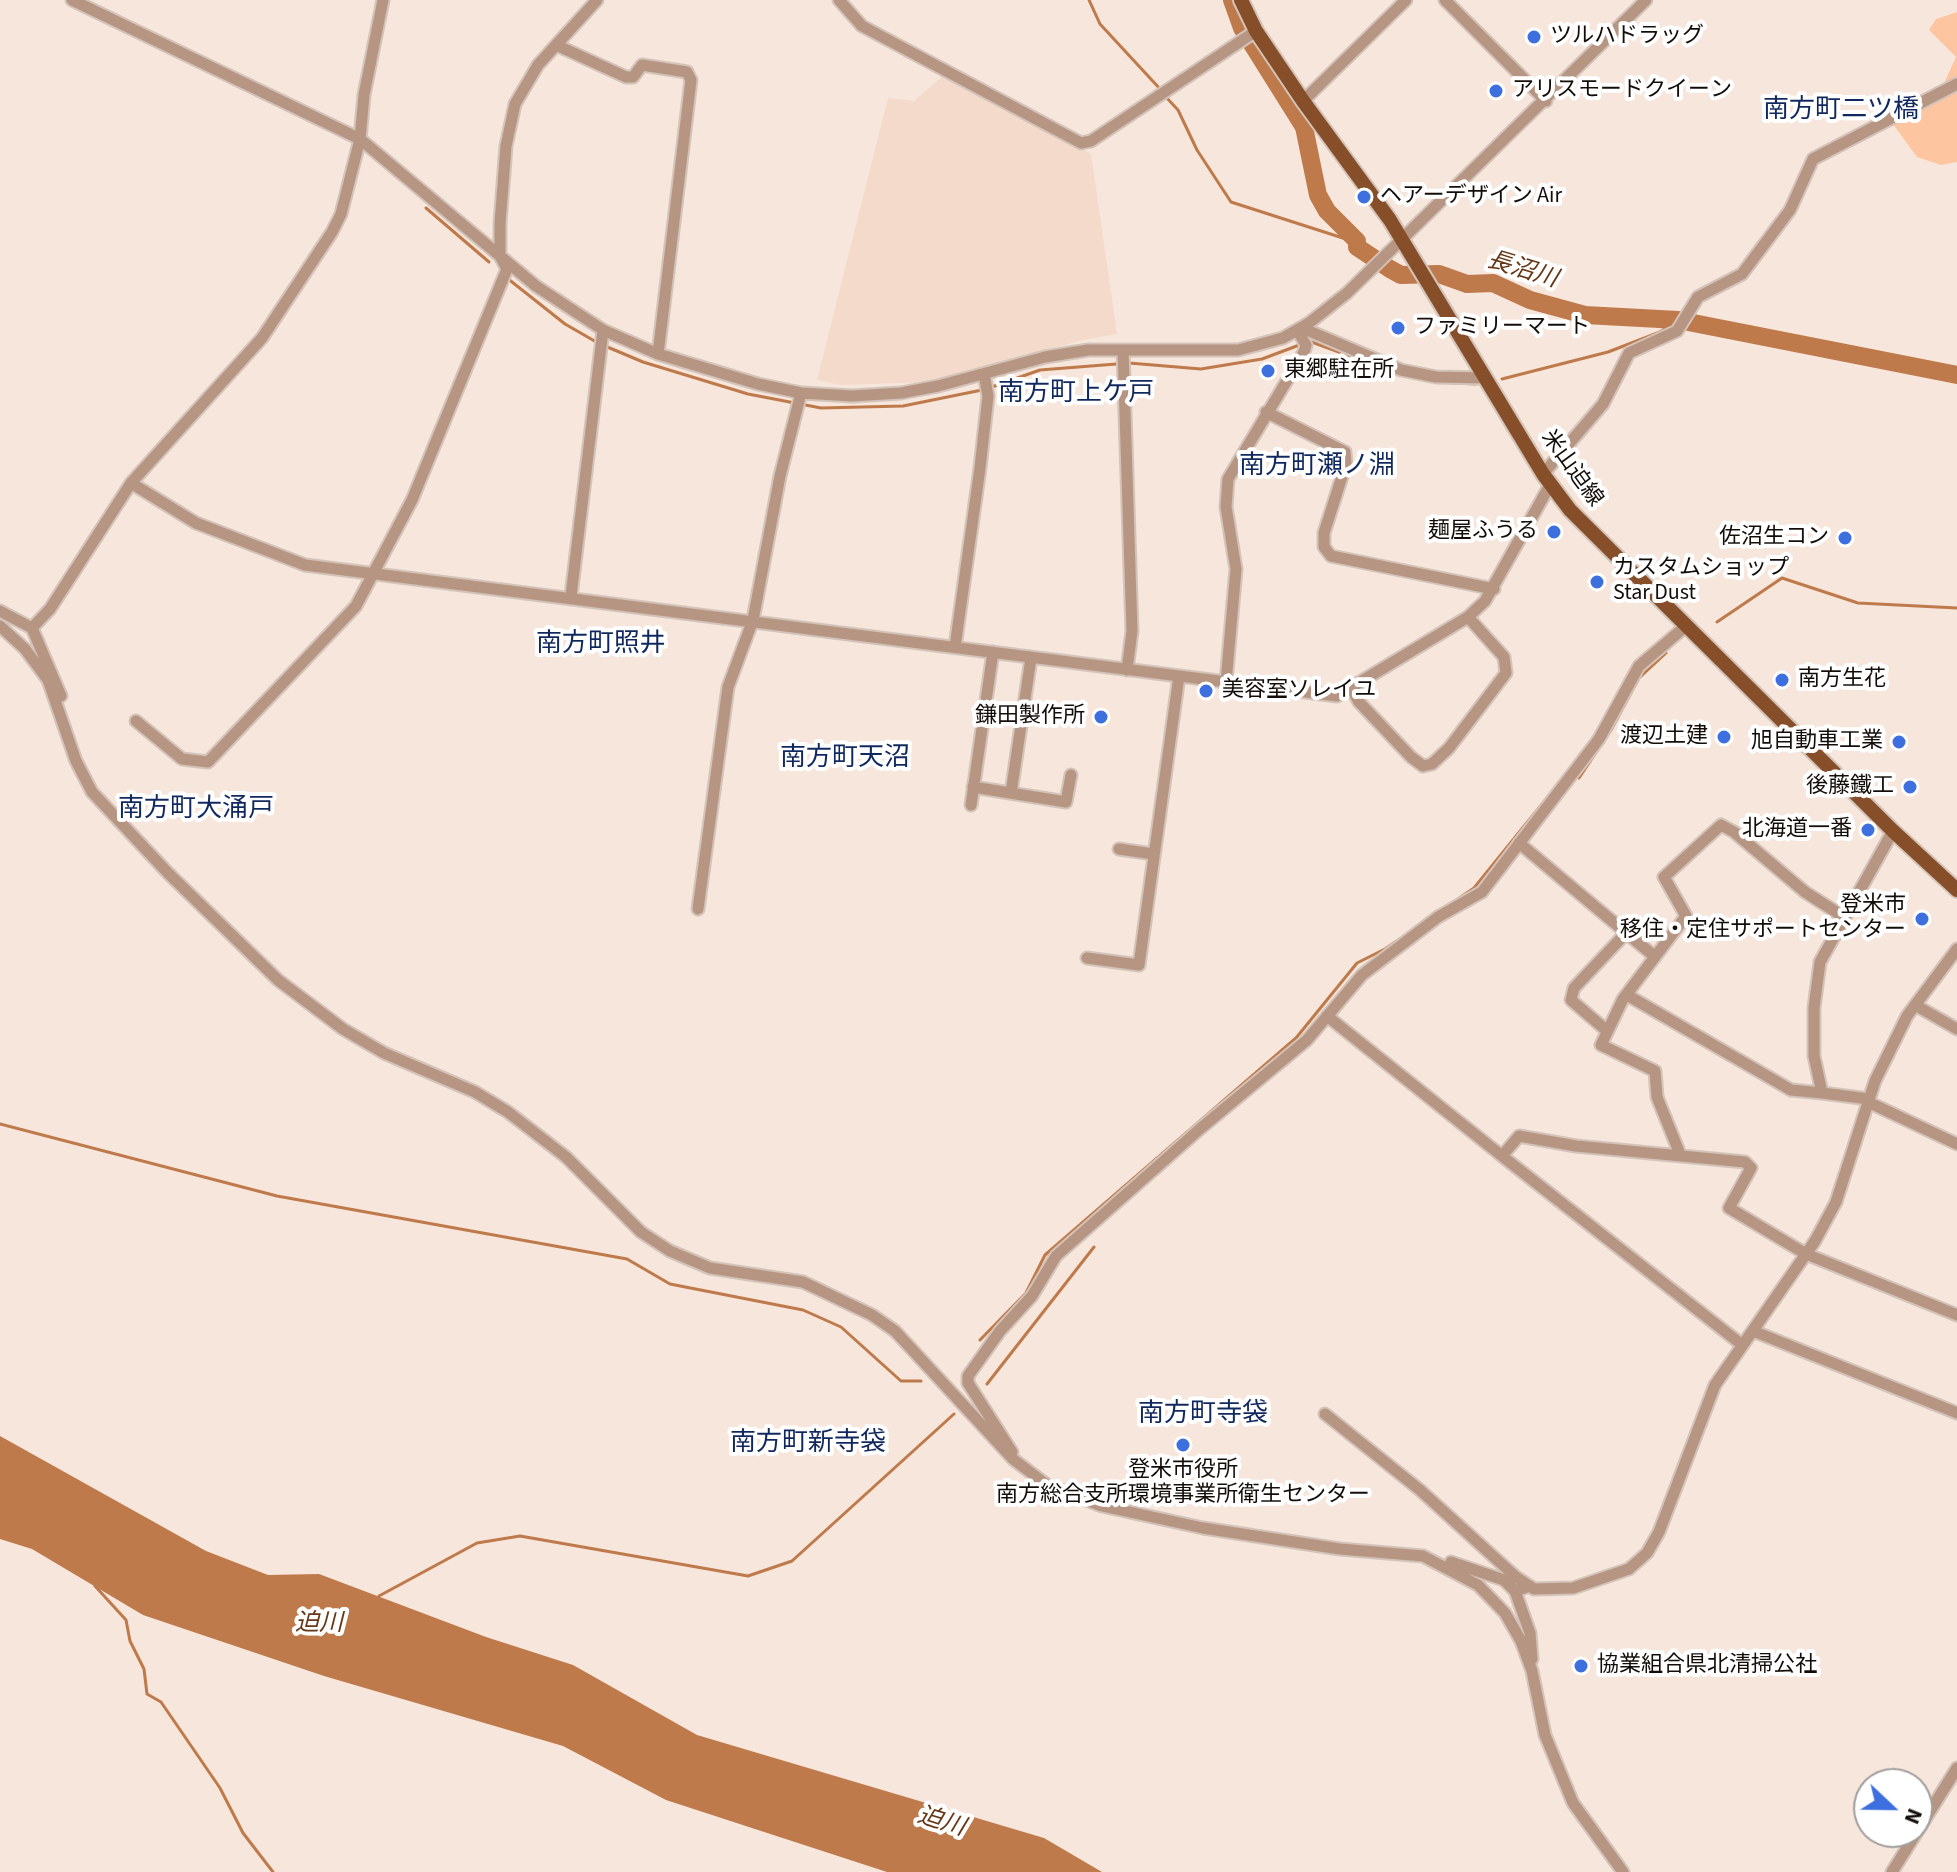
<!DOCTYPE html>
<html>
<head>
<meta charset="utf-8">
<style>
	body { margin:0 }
	#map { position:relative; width:1957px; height:1872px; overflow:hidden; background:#f7e6db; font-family:"Source Sans 3",sans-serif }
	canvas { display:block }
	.north { position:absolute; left:1853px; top:1768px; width:80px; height:80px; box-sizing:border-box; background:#fff; border:2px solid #a19e9d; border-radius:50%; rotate:112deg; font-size:22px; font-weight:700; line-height:32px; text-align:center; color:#130d09 }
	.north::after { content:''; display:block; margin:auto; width:28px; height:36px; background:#3d6fdf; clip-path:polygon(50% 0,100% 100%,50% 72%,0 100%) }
</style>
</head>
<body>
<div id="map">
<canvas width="1957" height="1872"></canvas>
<div class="north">N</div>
</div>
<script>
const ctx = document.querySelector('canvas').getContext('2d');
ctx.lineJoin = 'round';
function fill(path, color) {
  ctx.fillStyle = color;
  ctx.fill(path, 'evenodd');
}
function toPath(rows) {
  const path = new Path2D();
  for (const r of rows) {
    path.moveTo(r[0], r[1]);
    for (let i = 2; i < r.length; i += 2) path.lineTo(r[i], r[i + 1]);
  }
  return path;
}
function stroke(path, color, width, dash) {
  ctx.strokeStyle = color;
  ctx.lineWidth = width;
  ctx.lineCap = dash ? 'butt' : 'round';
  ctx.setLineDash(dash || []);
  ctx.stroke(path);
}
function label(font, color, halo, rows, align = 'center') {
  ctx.font = font + ' "Source Sans 3","Noto Sans JP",sans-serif';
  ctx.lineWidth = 8;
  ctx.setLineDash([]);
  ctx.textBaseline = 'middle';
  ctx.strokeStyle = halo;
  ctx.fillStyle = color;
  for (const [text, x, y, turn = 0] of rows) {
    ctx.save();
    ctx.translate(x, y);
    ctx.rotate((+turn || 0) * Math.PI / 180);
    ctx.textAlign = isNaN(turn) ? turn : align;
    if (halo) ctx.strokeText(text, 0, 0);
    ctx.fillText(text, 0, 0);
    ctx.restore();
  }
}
fill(toPath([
	[943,76,1091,154,1117,334,1083,340,932,382,841,385,817,380,888,98,914,101]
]), '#f3dacb');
fill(toPath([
	[1957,12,1957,162,1941,165,1917,157,1893,124,1937,99,1956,57,1929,30,1936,19]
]), '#fec5a1');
fill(toPath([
	[0,1436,206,1551,268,1575,319,1574,486,1637,573,1665,697,1735,1044,1838,1102,1872,887,1872,666,1800,563,1746,324,1676,143,1615,32,1549,0,1539]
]), '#bf7a4b');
stroke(toPath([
	[1089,0,1100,24,1161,90],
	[1165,96,1178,110,1197,150,1231,202,1346,239,1357,247],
	[426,208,489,262],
	[507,278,565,324,598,343],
	[1309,341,1396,373],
	[605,346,643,362,748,394,821,408,903,406,982,390],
	[1502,379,1608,352,1660,332,1678,320],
	[1438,382,1476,384],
	[989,388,1040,370,1129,363,1201,369,1262,359,1302,344],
	[1717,622,1782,578,1858,603,1957,608],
	[1579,778,1611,730,1639,678,1666,653],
	[0,1124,277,1196,627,1259,670,1284,803,1310,841,1327,901,1381,921,1381],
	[980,1340,1026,1293,1045,1255,1296,1038,1357,963,1385,949,1474,888,1555,788],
	[987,1384,1094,1247],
	[95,1586,126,1620,130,1641,144,1669,147,1694,161,1702,220,1788,243,1833,273,1872],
	[379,1596,477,1543,520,1536,748,1576,792,1561,954,1414]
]), '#bf7a4b', 3);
stroke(toPath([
	[1232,0,1242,28,1304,127,1318,195,1327,211,1357,241,1357,247,1390,269,1401,275,1439,274,1467,284,1493,283,1530,300,1585,315,1678,320,1957,375]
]), '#bf7a4b', 18);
const minor = toPath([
	[72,0,360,139,536,286,603,330,658,354,758,384,801,393,852,396,901,393,938,386,1045,357,1088,350,1238,350,1283,338,1309,323,1347,293,1646,0],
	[839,0,862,26,1081,143,1091,141,1256,31],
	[1445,0,1546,101],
	[556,45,626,77,633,77,642,65,687,72,691,80,658,354],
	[1303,101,1406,0],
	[1302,328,1401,370,1436,377,1486,378],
	[1123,350,1132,631,1127,670],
	[1266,412,1345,452,1346,464,1324,533,1324,547,1331,556,1494,589],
	[1543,474,1603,404,1629,353,1677,331,1698,297,1742,274,1790,210,1813,159,1957,84],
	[131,483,196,523,305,565,1337,696,1468,617,1485,601,1550,485],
	[571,596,603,330],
	[0,611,32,628],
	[0,626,25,649,48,680,76,761,92,792,168,873,278,980,343,1029,384,1053,475,1092,508,1112,566,1157,641,1232,670,1251,710,1268,803,1282,872,1315,895,1331,1013,1459,1047,1485,1102,1506,1203,1528,1340,1549,1423,1556,1478,1585,1505,1613,1521,1641,1532,1671,1545,1735,1573,1803,1623,1872],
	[955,647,980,468,988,396,984,374],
	[1226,682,1236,569,1226,507,1228,479,1304,352,1306,345,1297,330],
	[1351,688,1359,702,1411,757,1423,766,1432,764,1449,748,1506,673,1504,657,1468,617],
	[61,696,32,628,50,609,131,483,262,338,332,232,341,214,360,139,364,95,383,0],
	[136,721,182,759,208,762,356,606,412,500,507,269,500,256,500,223,506,146,515,104,538,65,597,0],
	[973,787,1066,802,1071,775],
	[1011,793,1031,658],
	[971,805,993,652],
	[1519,843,1654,956],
	[1119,849,1153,854],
	[698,909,728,687,753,620,780,476,801,393],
	[1087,958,1139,965,1179,676],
	[1627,995,1791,1090,1822,1093],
	[1915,1005,1957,1029],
	[1327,1016,1502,1156,1519,1136,1576,1146,1745,1162,1751,1168,1729,1208,1806,1254,1957,1315],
	[1606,1030,1571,1000,1574,988,1626,933],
	[1869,1099,1822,1093,1814,1056,1814,1008,1820,962,1893,831],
	[1868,1102,1957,1144],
	[1680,1154,1657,1097,1655,1071,1601,1045,1623,999,1686,916,1664,877,1721,825,1734,832,1805,892,1844,917],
	[1502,1156,1741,1344],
	[1753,1331,1957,1413],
	[1325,1414,1420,1490,1516,1577,1534,1589,1573,1588,1629,1569,1647,1553,1659,1532,1715,1385,1815,1241,1836,1202,1875,1081,1907,1016,1957,949],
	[1012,1452,968,1383,968,1376,1000,1331,1032,1296,1056,1256,1201,1128,1307,1040,1362,975,1438,917,1482,892,1599,739,1639,666,1686,626],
	[1451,1562,1504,1580,1515,1591,1530,1586],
	[1515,1591,1530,1633,1532,1659],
	[1892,1872,1957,1768]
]);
const major = toPath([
	[1241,0,1256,31,1303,101,1390,220,1543,474,1570,510,1893,831,1957,890]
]);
stroke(minor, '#d3c3b9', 15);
stroke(major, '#d3c3b9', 18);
stroke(minor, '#b69682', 11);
stroke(major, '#864f29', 14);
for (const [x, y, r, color] of [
	[1534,37,8,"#3d6fdf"],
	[1496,91,8,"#3d6fdf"],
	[1364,197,8,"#3d6fdf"],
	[1398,328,8,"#3d6fdf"],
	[1268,371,8,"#3d6fdf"],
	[1554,532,8,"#3d6fdf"],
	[1845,538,8,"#3d6fdf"],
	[1597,582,8,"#3d6fdf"],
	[1782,680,8,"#3d6fdf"],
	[1206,691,8,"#3d6fdf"],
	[1101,717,8,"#3d6fdf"],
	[1724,737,8,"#3d6fdf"],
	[1899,742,8,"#3d6fdf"],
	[1910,787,8,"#3d6fdf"],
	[1868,830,8,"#3d6fdf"],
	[1922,919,8,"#3d6fdf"],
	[1183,1445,8,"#3d6fdf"],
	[1581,1666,8,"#3d6fdf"]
]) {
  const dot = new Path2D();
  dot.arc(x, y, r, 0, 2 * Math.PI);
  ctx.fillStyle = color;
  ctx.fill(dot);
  stroke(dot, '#fff', 3);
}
label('22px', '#130d09', '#fff', [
	["ツルハドラッグ",1550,37],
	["アリスモードクイーン",1512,91],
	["ヘアーデザイン Air",1380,197],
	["ファミリーマート",1414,328],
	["東郷駐在所",1284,371],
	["麺屋ふうる",1538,532,"right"],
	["佐沼生コン",1829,538,"right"],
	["カスタムショップ",1613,569],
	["Star Dust",1613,594],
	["南方生花",1798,680],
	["美容室ソレイユ",1222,691],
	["鎌田製作所",1085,717,"right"],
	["渡辺土建",1708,737,"right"],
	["旭自動車工業",1883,742,"right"],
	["後藤鐵工",1894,787,"right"],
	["北海道一番",1852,830,"right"],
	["登米市",1906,906,"right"],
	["移住・定住サポートセンター",1906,931,"right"],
	["登米市役所",1183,1471,"center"],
	["南方総合支所環境事業所衛生センター",1183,1496,"center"],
	["協業組合県北清掃公社",1597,1666]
], 'left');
label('22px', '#130d09', '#fff', [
	["米山迫線",1571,469,54]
]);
label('italic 24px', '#663715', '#fff', [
	["長沼川",1522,271,17],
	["迫川",319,1625],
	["迫川",941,1823,17]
]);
label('26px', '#11285e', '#fff', [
	["南方町二ツ橋",1841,111],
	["南方町上ケ戸",1076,394],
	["南方町瀬ノ淵",1317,467],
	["南方町照井",601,645],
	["南方町天沼",845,759],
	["南方町大涌戸",196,810],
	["南方町寺袋",1203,1415],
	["南方町新寺袋",808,1444]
]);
</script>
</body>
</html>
